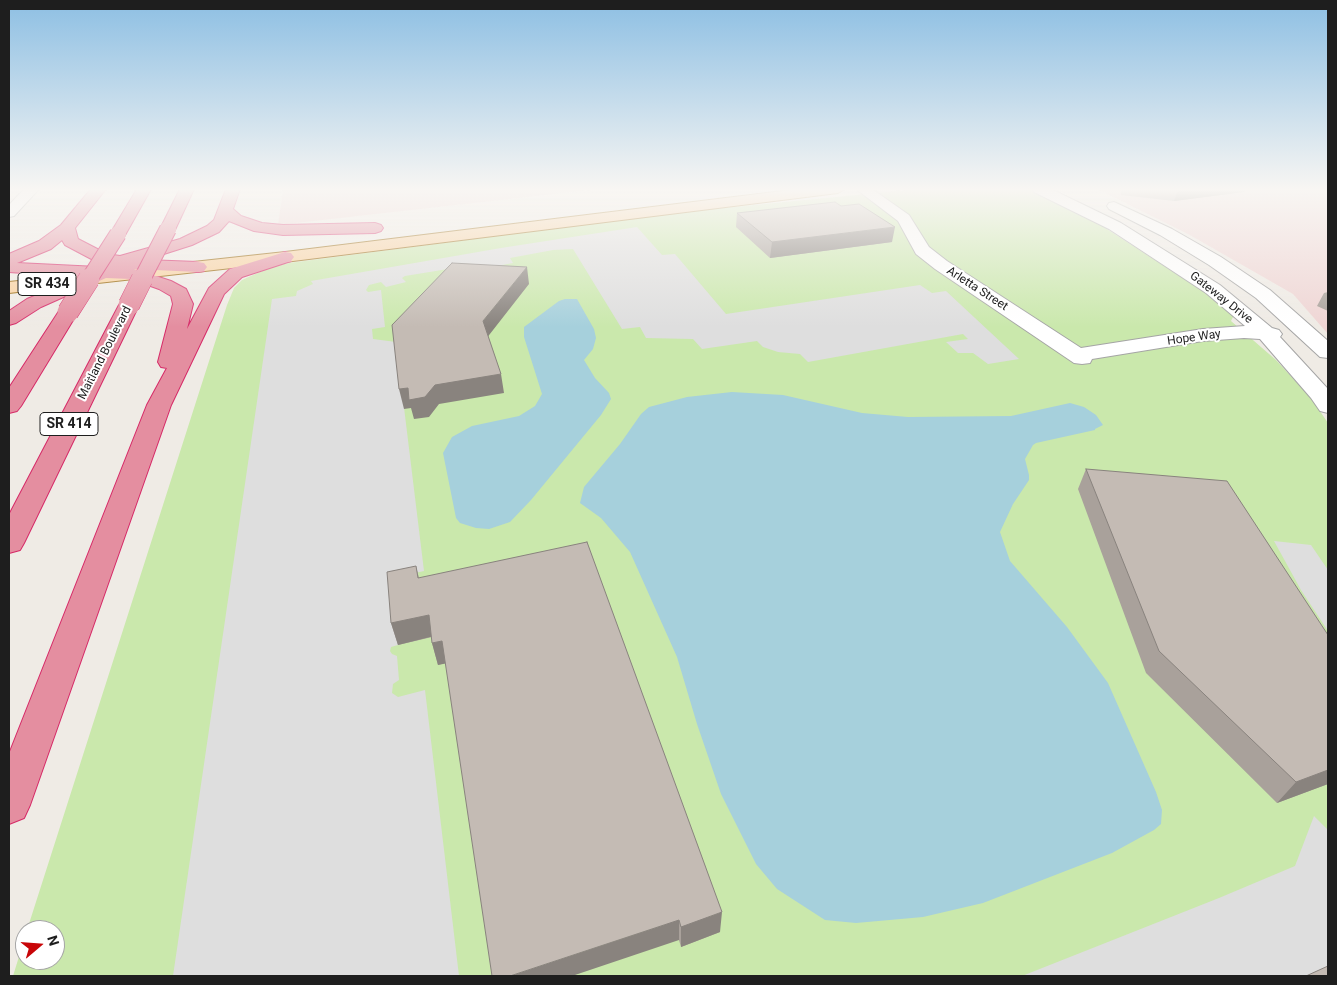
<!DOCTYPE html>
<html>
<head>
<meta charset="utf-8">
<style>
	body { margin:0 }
	#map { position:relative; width:1337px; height:985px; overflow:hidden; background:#efebe5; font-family:Roboto,sans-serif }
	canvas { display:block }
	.frame { position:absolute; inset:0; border:10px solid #1e1e1e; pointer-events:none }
	.north { position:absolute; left:15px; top:920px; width:50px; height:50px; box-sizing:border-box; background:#fff; border:1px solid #a5a5a5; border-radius:50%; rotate:72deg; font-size:14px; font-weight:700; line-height:20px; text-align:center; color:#1e1e1e }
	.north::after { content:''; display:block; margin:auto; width:18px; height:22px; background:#c80508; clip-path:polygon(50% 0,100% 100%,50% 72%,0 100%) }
</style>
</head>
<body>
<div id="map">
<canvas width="1337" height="985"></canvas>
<div class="frame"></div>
<div class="north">N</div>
</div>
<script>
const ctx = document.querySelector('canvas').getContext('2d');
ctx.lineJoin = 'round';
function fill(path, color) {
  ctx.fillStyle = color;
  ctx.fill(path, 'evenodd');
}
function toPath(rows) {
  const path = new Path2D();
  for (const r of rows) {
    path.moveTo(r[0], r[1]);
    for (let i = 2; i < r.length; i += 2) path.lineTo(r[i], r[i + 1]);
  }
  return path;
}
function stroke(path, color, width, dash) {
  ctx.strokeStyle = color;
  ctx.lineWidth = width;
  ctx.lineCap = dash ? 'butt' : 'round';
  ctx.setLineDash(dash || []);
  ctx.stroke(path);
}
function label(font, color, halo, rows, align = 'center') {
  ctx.font = font + ' Roboto,sans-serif';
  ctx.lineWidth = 4;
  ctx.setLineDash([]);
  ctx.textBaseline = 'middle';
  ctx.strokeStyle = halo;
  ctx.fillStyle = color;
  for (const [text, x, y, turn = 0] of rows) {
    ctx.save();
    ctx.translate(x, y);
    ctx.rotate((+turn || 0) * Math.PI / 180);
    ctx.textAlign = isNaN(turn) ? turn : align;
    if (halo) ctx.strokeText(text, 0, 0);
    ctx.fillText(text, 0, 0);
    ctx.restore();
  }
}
fill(toPath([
	[283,189,599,189,278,225],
	[1097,189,1328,189,1328,334,1293,294,1188,234]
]), '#efd5d4');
fill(toPath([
	[916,189,1030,189,1090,218,1206,293,1234,315,1231,321,1276,360,1311,398,1328,423,1328,976,13,976,25,937,25,960,55,960,55,930,27,930,227,305,234,288,242,280,273,266,289,263,673,213]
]), '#cae8ac');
fill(toPath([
	[637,227,662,255,675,254,726,314,920,285,932,293,946,291,1019,359,988,364,973,353,958,353,946,342,968,339,963,334,808,362,800,354,778,352,763,347,757,341,702,349,693,339,646,338,640,327,622,329,573,249,553,250,510,258,513,263,459,273,454,268,405,276,402,278,406,282,386,287,381,282,369,285,366,290,368,292,381,290,385,327,372,329,373,339,396,342,424,571,388,579,393,594,398,645,391,647,390,651,392,654,397,656,399,680,393,684,392,693,398,697,425,690,459,976,173,976,272,299,296,296,297,291,313,284,311,281,501,248],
	[1274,541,1311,545,1328,570,1328,631,1301,590],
	[1314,816,1328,830,1328,975,1022,976,1219,898,1295,866]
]), '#dedede');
fill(toPath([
	[565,299,577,299,594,329,596,338,593,349,584,360,595,378,609,393,611,399,601,415,531,500,510,522,489,529,476,528,460,523,456,518,443,453,452,437,472,426,519,416,535,406,542,394,524,337,524,327,559,301],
	[732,392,783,395,862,413,908,417,1011,416,1070,403,1084,407,1096,415,1103,425,1095,429,1095,430,1036,443,1033,445,1025,459,1029,475,1029,480,1013,504,1000,532,1010,561,1067,627,1108,683,1156,792,1162,810,1161,824,1154,830,1112,853,983,903,923,917,856,923,825,920,777,889,756,864,721,794,697,724,677,657,630,552,601,518,580,503,584,487,620,444,641,414,649,407,687,397]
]), '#a6d0dc');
const minor = toPath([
	[24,189,39,189,14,216,9,217,9,205,24,189],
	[856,189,872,189,909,215,929,247,947,261,1081,348,1203,329,1245,326,1206,293,1109,229,1034,192,1032,189,1051,189,1121,223,1220,285,1272,328,1279,330,1282,334,1280,337,1328,389,1328,413,1320,411,1311,398,1260,339,1244,338,1203,341,1092,359,1090,363,1082,364,1074,363,935,269,916,254,898,221,856,189],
	[1114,202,1172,229,1221,257,1270,290,1328,341,1328,358,1320,357,1256,298,1209,265,1160,235,1109,209,1107,206,1109,203,1114,202]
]);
const major = toPath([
	[799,189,845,189,838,193,285,262,9,293,9,282,285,252,799,189]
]);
const highway = toPath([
	[91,189,106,189,75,228,78,239,107,254,120,256,180,239,207,226,214,220,226,189,240,189,233,209,241,216,262,223,283,225,375,223,381,225,383,228,381,231,375,233,283,235,254,231,229,221,219,232,192,245,145,260,198,262,204,263,207,267,204,271,198,272,134,269,171,281,186,289,193,304,187,329,209,288,230,269,285,252,291,253,294,257,291,261,242,277,224,294,171,405,30,805,24,818,9,824,9,754,147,405,167,368,161,367,158,362,173,304,171,296,159,289,131,279,106,278,41,307,16,323,9,325,9,311,27,299,81,277,9,272,9,254,39,241,61,225,91,189],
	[62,240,65,245,99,263,98,267,17,263,51,249,62,240],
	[137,189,151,189,124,237,112,237,110,234,137,189],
	[180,189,194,189,174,232,162,232,160,229,180,189],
	[129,299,136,301,139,305,24,543,20,550,9,553,9,515,119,305,122,301,129,299],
	[68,306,75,308,78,312,21,406,17,411,9,413,9,388,61,308,68,306]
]);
stroke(minor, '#a5a5a5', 2);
stroke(major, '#956304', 2);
stroke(highway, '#d62967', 2);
fill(minor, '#fff');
fill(major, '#f9d19f');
fill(highway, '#e48ea0');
const highwayBridgeFar1 = toPath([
	[88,281,118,234],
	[141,281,168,229]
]);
const highwayBridge = toPath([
	[129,305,142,279],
	[68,312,89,279]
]);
stroke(highwayBridgeFar1, '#d62967', 18, []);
stroke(highwayBridge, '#d62967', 22, []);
stroke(highwayBridgeFar1, '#e48ea0', 16);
stroke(highwayBridge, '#e48ea0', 21);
fill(toPath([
	[1121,189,1245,189,1244,192,1174,201,1121,195],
	[737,213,892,242,770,258,736,227],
	[1328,292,1328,311,1317,306,1324,293],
	[1086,469,1328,635,1328,784,1277,803,1146,673,1078,489],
	[416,566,419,578,720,932,681,947,679,940,445,663,438,665,432,643,432,637,398,645,391,623]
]), '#a9a19b');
fill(toPath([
	[1184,189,1245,189,1244,192,1174,201,1178,190],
	[895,227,892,242,770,258,772,242],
	[527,267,529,284,486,339,483,321],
	[501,374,504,393,439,404,429,417,414,419,411,408,404,409,399,389],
	[429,615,434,636,398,645,391,623],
	[442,641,448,663,438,665,432,643],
	[1328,770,1328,784,1277,803,1296,782],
	[722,912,720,932,681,947,681,927],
	[679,920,679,940,572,976,510,976]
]), '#89837e');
const building = toPath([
	[835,202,841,206,859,204,895,227,772,242,737,213,835,202],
	[452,263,527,267,483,321,501,374,435,385,425,397,409,400,408,388,399,389,392,325,452,263],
	[1086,469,1227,481,1328,635,1328,770,1296,782,1159,651,1086,469],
	[587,542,722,912,681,927,679,920,510,976,492,976,442,641,432,643,429,615,391,623,387,572,416,566,418,578,587,542],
	[1328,966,1328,976,1306,976,1328,966]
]);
fill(building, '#c4bbb4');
stroke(building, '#89837e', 1);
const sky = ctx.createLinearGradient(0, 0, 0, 327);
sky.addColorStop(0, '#8dbfe3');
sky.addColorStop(0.58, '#f8f6f3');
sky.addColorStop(1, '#f8f6f300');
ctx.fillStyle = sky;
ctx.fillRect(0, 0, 1337, 327);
label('12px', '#1e1e1e', '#fff', [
	["Arletta Street",977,289,33],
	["Gateway Drive",1221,298,38],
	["Hope Way",1194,338,-8],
	["Maitland Boulevard",105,353,-63]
]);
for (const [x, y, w] of [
	[47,284,58],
	[69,424,58]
]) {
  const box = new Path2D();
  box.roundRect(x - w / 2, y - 11.5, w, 23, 4);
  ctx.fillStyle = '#fff';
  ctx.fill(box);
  stroke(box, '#1e1e1e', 1);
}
label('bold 14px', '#1e1e1e', null, [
	["SR 434",47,284],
	["SR 414",69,424]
]);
</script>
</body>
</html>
